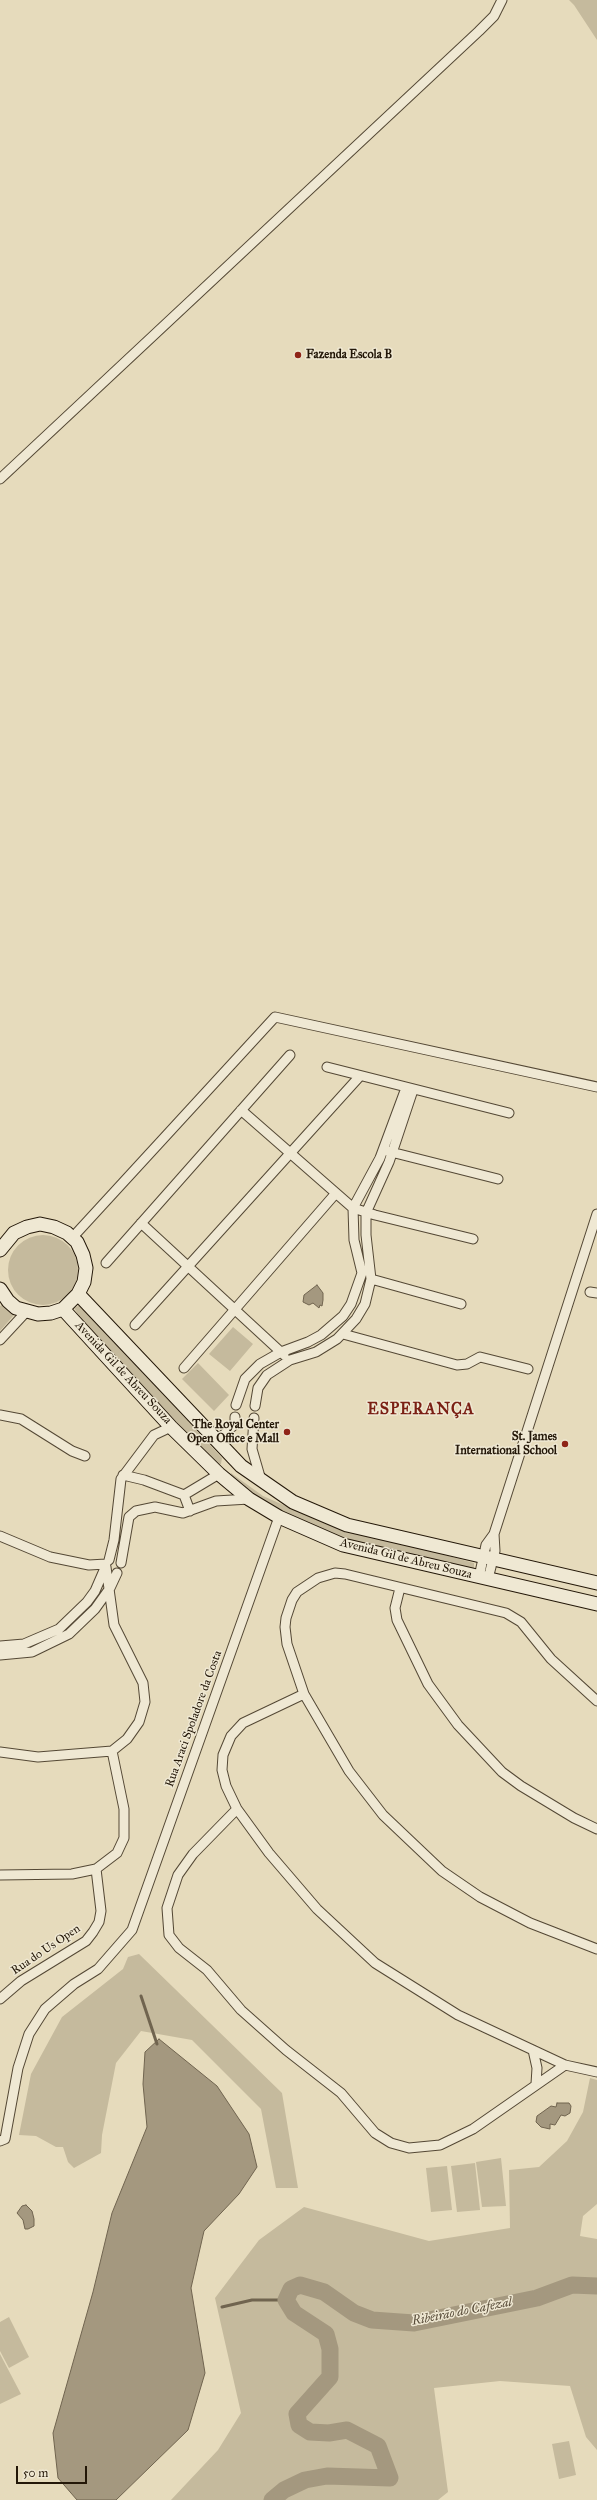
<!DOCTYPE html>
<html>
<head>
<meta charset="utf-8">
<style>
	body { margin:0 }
	#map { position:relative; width:597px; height:2500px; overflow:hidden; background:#e6dbbc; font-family:"IM FELL Great Primer",serif }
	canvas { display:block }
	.scale { position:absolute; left:16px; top:2466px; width:71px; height:18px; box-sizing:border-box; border:2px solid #231708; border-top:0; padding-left:5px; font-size:12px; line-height:14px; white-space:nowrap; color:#231708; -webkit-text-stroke:3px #efe8d3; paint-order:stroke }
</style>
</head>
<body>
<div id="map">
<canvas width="597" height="2500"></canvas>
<div class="scale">50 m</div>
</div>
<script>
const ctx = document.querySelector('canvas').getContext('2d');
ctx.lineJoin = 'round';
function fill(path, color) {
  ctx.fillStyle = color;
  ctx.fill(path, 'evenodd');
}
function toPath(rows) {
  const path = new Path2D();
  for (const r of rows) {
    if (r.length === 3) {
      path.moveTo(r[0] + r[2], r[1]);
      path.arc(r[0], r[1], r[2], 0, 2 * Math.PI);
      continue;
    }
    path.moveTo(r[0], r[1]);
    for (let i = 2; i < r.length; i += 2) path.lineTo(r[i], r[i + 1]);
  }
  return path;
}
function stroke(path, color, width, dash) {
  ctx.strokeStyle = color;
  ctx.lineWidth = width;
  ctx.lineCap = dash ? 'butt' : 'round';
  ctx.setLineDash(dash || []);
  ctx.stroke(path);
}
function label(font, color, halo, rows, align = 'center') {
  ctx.font = font + ' "IM FELL Great Primer",serif';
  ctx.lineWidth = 3;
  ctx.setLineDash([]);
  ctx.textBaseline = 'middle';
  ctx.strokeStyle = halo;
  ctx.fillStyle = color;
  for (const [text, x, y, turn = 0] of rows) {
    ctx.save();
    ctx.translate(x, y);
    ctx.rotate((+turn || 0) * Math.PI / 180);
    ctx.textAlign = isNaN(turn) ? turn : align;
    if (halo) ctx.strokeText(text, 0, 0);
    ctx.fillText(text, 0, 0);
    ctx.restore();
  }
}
fill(toPath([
	[569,0,597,0,597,40,574,5],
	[43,1270,35],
	[2,1305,14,1315,0,1331,0,1306],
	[80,1305,222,1458,221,1464,217,1466,79,1316,74,1308],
	[233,1327,253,1344,230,1371,209,1354],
	[198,1363,229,1395,214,1411,182,1379],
	[231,1473,263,1496,320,1521,474,1563,474,1571,347,1539,300,1522,255,1496,230,1476],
	[139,1954,282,2093,298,2188,276,2188,261,2109,192,2040,141,2031,116,2063,102,2135,101,2153,74,2168,68,2162,63,2147,56,2147,36,2136,19,2135,31,2074,62,2017,123,1969,128,1957],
	[590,2078,597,2080,597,2204,583,2216,580,2236,597,2239,597,2450,586,2437,570,2386,500,2381,434,2388,448,2492,438,2500,171,2500,218,2450,241,2413,215,2298,259,2240,304,2207,429,2241,510,2228,509,2170,539,2167,567,2141,583,2112],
	[501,2158,506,2206,482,2207,476,2162],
	[475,2163,480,2210,457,2212,451,2166],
	[447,2166,452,2210,431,2212,426,2168],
	[9,2317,29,2357,9,2368,0,2351,0,2322],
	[0,2354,21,2394,0,2404],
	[569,2441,576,2475,559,2479,552,2444]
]), '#c5ba9d');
const water = toPath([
	[317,1285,323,1293,323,1300,322,1306,320,1305,319,1308,313,1303,309,1305,303,1302,304,1295,317,1285],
	[159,2039,217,2086,249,2134,257,2167,239,2194,204,2231,191,2288,205,2373,188,2430,116,2500,77,2500,58,2478,53,2433,93,2292,112,2213,147,2127,143,2084,145,2052,159,2039],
	[557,2103,569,2103,571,2106,570,2113,565,2116,561,2115,555,2125,550,2124,550,2129,541,2127,536,2122,537,2116,551,2106,556,2107,557,2103],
	[26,2205,32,2211,34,2219,34,2226,28,2229,25,2229,23,2220,17,2213,22,2206,26,2205]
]);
fill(water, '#a4987f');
stroke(water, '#70644f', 1);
stroke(toPath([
	[141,1996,157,2044],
	[222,2307,252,2300,286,2300]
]), '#70644f', 3);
stroke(toPath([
	[272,2500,284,2490,305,2480,327,2476,390,2478,378,2446,347,2430,329,2433,310,2432,299,2425,297,2414,330,2377,330,2349,326,2334,294,2313,286,2300,291,2289,300,2285,324,2292,354,2313,372,2320,414,2323,537,2298,572,2285,597,2286]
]), '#a4987f', 17);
const street = toPath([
	[0,479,479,31,494,16,502,0],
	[327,1067,509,1113],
	[241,1110,353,1208,375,1215,473,1239],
	[387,1151,498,1179],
	[141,1223,284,1355],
	[72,1238,275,1017,597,1087],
	[106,1263,290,1055],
	[371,1279,461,1304],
	[590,1292,597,1293],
	[135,1325,360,1076],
	[343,1334,457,1365,467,1364,480,1357,528,1369],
	[0,1340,26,1312],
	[184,1368,336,1193],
	[236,1405,245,1379,260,1364,281,1352,308,1342,321,1335,343,1316,351,1304,362,1273,354,1240,353,1208,380,1158,406,1088],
	[255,1406,258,1388,267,1375,290,1360,316,1352,337,1339,356,1319,365,1304,371,1279,366,1235,366,1213,389,1162,413,1090],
	[0,1415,21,1419,72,1451,85,1456],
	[254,1418,252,1449,261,1480],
	[217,1441,235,1424,235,1417],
	[123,1475,144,1480,184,1495,190,1511],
	[184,1495,219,1474],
	[0,1536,50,1557,89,1565,106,1564],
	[109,1560,114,1540,121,1479,154,1435,171,1427],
	[121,1563,129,1517,136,1511,155,1507,183,1513,216,1501,249,1499],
	[479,1577,486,1545,494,1534,597,1214],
	[488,1579,495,1551,494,1534],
	[400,1588,395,1608,397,1620,428,1684,458,1725,502,1772,521,1786,574,1818,597,1829],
	[0,1646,24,1644,59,1629,87,1602,95,1591,105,1568],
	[0,1655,32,1652,69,1634,95,1609,110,1588,117,1573],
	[304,1694,243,1723,231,1736,223,1755,222,1770,226,1786,237,1809,269,1853,317,1909,375,1963,458,2015,565,2065,597,2072],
	[597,1701,551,1659,521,1622,506,1613,345,1574,335,1573,318,1578,297,1592,292,1600,286,1618,285,1627,287,1644,304,1694,349,1771,383,1815,442,1871,480,1897,530,1923,597,1949],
	[0,1752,38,1757,112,1751,127,1739,139,1722,145,1702,143,1683,114,1625,106,1567],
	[237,1809,193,1854,178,1875,167,1908,169,1935,179,1948,207,1970,241,2010,286,2050,341,2093,375,2133,391,2143,409,2148,440,2145,473,2129,565,2065],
	[0,1875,72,1874,96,1869,117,1853,124,1838,124,1809,112,1751],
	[0,1999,21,1981,86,1941,93,1932,99,1922,101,1911,96,1869],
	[533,2050,537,2068,536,2084],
	[0,2141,5,2139,18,2068,29,2034,45,2009,74,1984,98,1969,132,1930,279,1517]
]);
const secondary = toPath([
	[0,1250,14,1233,27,1227,40,1224,54,1227,67,1233,77,1242,83,1255,86,1268,84,1282,78,1294,63,1309,51,1313,38,1314,16,1308,8,1301,0,1289],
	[78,1294,241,1466,293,1502,347,1525,597,1583],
	[63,1309,171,1427,219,1474,249,1499,279,1517,343,1545,597,1604]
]);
stroke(street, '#544835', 11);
stroke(secondary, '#231708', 15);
stroke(street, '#efe8d3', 9);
stroke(secondary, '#efe8d3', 13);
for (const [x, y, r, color] of [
	[298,355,4,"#8f2418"],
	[287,1432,4,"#8f2418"],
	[565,1444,4,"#8f2418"]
]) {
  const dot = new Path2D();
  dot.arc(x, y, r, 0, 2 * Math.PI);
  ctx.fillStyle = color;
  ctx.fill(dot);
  stroke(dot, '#efe8d3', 1.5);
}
label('bold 12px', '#231708', '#efe8d3', [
	["Fazenda Escola B",306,355,"left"],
	["The Royal Center",279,1425],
	["Open Office e Mall",279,1439],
	["St. James",557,1437],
	["International School",557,1451]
], 'right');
label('12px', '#231708', '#efe8d3', [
	["Avenida Gil de Abreu Souza",123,1373,47],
	["Avenida Gil de Abreu Souza",406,1559,14],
	["Rua Araci Spoladore da Costa",194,1719,-70],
	["Rua do Us Open",46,1950,-34]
]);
label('italic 13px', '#574b38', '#efe8d3', [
	["Ribeirão do Cafezal",462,2312,-11]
]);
ctx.letterSpacing = '1px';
label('bold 16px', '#7a1f14', '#efe8d3', [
	["ESPERANÇA",421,1410]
]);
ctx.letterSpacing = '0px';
</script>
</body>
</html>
